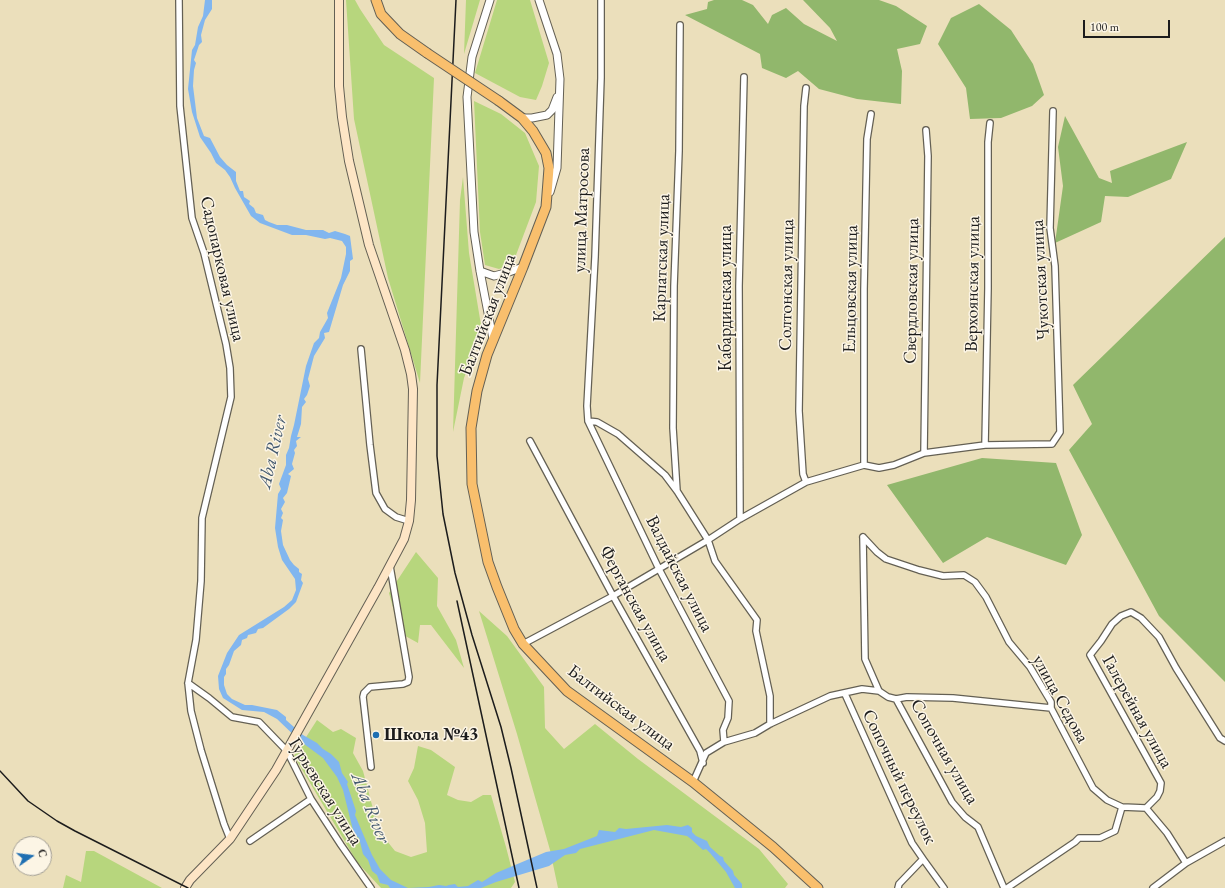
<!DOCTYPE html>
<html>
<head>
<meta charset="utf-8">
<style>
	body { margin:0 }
	#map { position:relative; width:1225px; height:888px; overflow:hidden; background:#ebdfbb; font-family:"EB Garamond",serif }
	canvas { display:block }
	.north { position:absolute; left:12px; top:836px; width:40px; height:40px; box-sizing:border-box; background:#fcf5e5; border:1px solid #a29e95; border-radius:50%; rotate:76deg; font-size:11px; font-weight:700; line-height:16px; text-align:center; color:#1c1c1c }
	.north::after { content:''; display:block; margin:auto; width:14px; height:18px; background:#1f6fb2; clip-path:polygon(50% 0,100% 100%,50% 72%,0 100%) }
	.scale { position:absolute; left:1083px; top:20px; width:87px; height:18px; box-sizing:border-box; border:2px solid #1c1c1c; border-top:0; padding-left:5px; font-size:12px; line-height:14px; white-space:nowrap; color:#1c1c1c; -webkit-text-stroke:3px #fcf5e5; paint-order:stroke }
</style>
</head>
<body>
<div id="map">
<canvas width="1225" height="888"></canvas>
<div class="north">С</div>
<div class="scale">100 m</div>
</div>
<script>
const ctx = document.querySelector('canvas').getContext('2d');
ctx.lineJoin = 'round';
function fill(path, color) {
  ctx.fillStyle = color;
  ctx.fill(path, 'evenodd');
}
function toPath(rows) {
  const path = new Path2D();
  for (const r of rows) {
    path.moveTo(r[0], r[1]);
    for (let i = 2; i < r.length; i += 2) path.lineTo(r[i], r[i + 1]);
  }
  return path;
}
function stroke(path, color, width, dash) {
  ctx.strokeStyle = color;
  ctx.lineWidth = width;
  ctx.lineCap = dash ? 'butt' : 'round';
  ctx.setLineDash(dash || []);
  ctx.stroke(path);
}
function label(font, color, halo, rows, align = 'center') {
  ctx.font = font + ' "EB Garamond",serif';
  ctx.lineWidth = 3;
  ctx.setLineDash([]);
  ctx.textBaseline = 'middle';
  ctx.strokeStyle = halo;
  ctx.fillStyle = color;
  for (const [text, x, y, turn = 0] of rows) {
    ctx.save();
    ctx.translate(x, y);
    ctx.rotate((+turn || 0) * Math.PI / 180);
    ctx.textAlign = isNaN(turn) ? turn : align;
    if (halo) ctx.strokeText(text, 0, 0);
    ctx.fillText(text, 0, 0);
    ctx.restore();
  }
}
fill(toPath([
	[346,0,355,0,360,9,384,45,434,78,420,383,388,278,354,119],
	[466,0,480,0,464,54],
	[497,0,530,0,549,63,542,86,536,100,520,97,475,73],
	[474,101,501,114,525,133,539,166,536,202,513,263,499,269,485,265,480,232],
	[463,177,469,253,482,331,464,378,453,432,460,200],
	[416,552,438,578,437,606,456,640,464,668,431,625,420,625,418,643,400,633,389,593],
	[479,611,507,636,544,687,545,728,564,749,595,724,638,759,759,849,788,884,785,888,558,888,550,850,517,734],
	[317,720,333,732,341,729,356,738,353,753,363,771,372,805,383,836,395,851,411,857,427,852,425,823,418,800,408,781,414,768,418,746,431,750,455,767,447,795,458,800,471,802,483,795,491,795,506,847,515,882,511,888,381,888,357,862,294,756],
	[86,851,94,851,162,888,63,888,66,875,81,882]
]), '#b7d67d');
fill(toPath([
	[714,0,742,0,753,5,768,24,772,15,786,8,804,24,837,41,830,28,803,0,879,0,896,6,927,26,920,44,897,49,902,71,901,104,857,99,819,89,798,71,786,78,762,68,760,54,685,15,707,9,708,2],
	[979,4,1011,30,1033,64,1044,95,1032,106,1001,118,970,119,966,88,938,44,951,18],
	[1065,116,1099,178,1112,183,1110,171,1187,142,1171,179,1128,197,1105,196,1101,222,1055,243,1063,186,1058,147],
	[1225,237,1225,682,1159,616,1069,450,1092,424,1073,385],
	[982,458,1056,463,1082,535,1066,565,987,537,943,563,887,485]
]), '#91b76c');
fill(toPath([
	[205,0,212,0,212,9,205,20,201,35,202,42,199,45,194,60,196,63,194,70,193,86,197,118,204,136,210,138,220,157,227,165,236,172,236,181,240,191,243,191,244,197,250,201,249,204,254,208,256,213,263,215,265,220,269,222,277,225,287,225,306,230,323,230,329,233,335,231,345,234,350,236,353,259,350,261,350,271,343,285,329,332,324,333,325,338,314,356,308,379,310,386,307,395,304,399,306,402,302,407,301,424,297,437,301,437,296,441,297,446,294,450,295,453,292,464,294,469,288,474,291,476,287,493,283,498,285,502,281,509,283,513,281,518,283,520,281,531,283,545,290,560,294,565,299,569,299,572,302,574,301,580,303,583,296,602,289,609,263,628,258,629,256,633,248,635,247,638,242,640,241,645,234,651,229,665,226,669,226,674,224,677,224,685,227,694,232,699,245,705,252,705,277,710,286,717,286,720,303,735,317,743,323,749,331,754,339,762,342,773,348,782,347,784,356,811,355,815,372,855,380,869,391,880,408,888,429,887,439,885,446,886,449,885,455,884,458,887,468,886,478,880,482,882,496,873,546,852,564,849,597,836,599,830,615,832,619,828,626,829,667,825,681,827,688,825,692,828,692,832,696,836,707,841,710,847,720,856,723,857,724,861,733,871,734,875,742,884,742,888,735,888,726,872,710,853,706,849,703,850,691,839,687,836,654,830,580,849,576,853,565,855,549,866,496,882,481,888,390,888,388,885,380,883,377,875,372,871,368,860,363,854,359,838,354,834,343,790,337,777,323,758,300,741,277,719,264,712,242,710,223,698,219,689,218,676,227,653,239,635,284,607,292,600,296,590,295,579,282,560,278,547,275,528,278,494,281,489,279,484,286,465,286,455,289,448,291,436,294,425,306,366,314,343,319,338,320,332,328,318,327,313,341,278,346,254,346,247,342,241,330,238,325,239,306,235,292,235,260,223,251,216,235,188,230,177,225,170,216,163,211,153,200,137,192,112,188,89,192,50,195,45,198,27,203,16]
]), '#81b6ef');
const minor = toPath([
	[179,0,180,106,192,218,204,253,226,344,230,368,231,397,202,518,201,581,196,640,188,683,191,711,201,750,224,824,230,839],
	[601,0,601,78,595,257,587,406,588,421,659,569,729,701,728,718,723,730,724,742],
	[361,349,370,445,376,493,385,509,396,517,409,521],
	[588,421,597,422,618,434,665,475,677,491,708,540,715,561,757,620,756,631,770,696,770,724],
	[530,441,613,596,700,751,703,763],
	[985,445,988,288,988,142,990,123],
	[924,453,928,156,926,130],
	[864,465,864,289,867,139,871,114],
	[806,482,803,474,799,411,804,106,806,88],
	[677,491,673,428,674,286,679,151,680,25],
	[740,519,739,286,744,77],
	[863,537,877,552,886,559,919,570,943,576,964,575,975,582,986,597,1009,642,1030,667,1051,702,1051,708,1093,788,1107,800,1122,807,1146,808,1167,833,1186,863],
	[863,537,865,659,879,691,888,697,896,699,952,802,965,817,978,827,1004,888],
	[523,644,613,596,708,540,740,519,806,482,864,465,879,468,894,465,924,453,985,445,1052,444,1060,432,1055,266,1050,228,1053,111],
	[188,683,209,698,232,717,259,722,287,751,311,799,341,845,371,888],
	[845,694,912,843,923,859,899,884,898,888],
	[896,699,907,697,953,698,1051,708],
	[371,767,363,697,364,693,370,687,403,684,408,682,409,677,390,566],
	[693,782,706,753,724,742,755,733,770,724,830,696,862,689,879,691],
	[1146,808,1157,797,1160,791,1161,783,1090,655,1101,641,1112,624,1121,616,1131,612,1141,618,1159,637,1176,668,1220,738,1225,741],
	[250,841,311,799],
	[923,859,944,888],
	[1007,888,1075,842,1079,838,1100,838,1115,831,1122,807],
	[1153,888,1186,863,1225,841]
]);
const tertiary = toPath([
	[490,0,472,57,467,97,474,232,480,271,493,339],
	[539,0,557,54,560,79,557,168,550,192],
	[522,118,532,118,547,115,552,110,557,97],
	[480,271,494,276,509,272,523,267]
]);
const secondary = toPath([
	[185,888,190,880,230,839,276,770,378,588,404,539,409,521,411,500,413,389,411,374,405,350,369,245,349,161,342,117,339,86,339,0]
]);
const primary = toPath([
	[376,0,381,14,400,34,427,53],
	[499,101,522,118,533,131,546,153,549,168,546,207,523,267,487,355,477,391,471,428,472,484,488,562,497,587,514,629,523,644,567,691,693,782,773,847,818,888]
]);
stroke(minor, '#646054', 8);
stroke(tertiary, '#646054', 9);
stroke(secondary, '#646054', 10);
stroke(primary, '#646054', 11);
stroke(minor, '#fff', 5.5);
stroke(tertiary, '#fff', 7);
stroke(secondary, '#fde5c5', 8);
stroke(primary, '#f9bf6d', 9);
stroke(toPath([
	[456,0,437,385,437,456,443,514,455,573,472,635,501,727,511,768,537,888],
	[457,601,519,888],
	[0,771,28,801,57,821,75,831,188,888]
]), '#1c1c1c', 1.5);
const primaryBridge = toPath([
	[427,53,499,101]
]);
stroke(primaryBridge, '#646054', 11, []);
stroke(primaryBridge, '#f9bf6d', 9);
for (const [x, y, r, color] of [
	[376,735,4,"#1f6fb2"]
]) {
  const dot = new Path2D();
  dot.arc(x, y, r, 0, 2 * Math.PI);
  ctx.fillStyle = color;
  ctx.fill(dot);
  stroke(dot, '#fcf5e5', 1.5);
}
label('18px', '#1c1c1c', '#fcf5e5', [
	["улица Матросова",582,210,-88],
	["Карпатская улица",662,258,-88],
	["Садопарковая улица",222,269,77],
	["Чукотская улица",1041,280,-93],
	["Верхоянская улица",973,284,-89],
	["Солтонская улица",787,285,-89],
	["Ельцовская улица",851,289,-89],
	["Свердловская улица",912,291,-89],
	["Кабардинская улица",726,298,-90],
	["Балтийская улица",488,315,-69],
	["Валдайская улица",679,574,63],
	["Ферганская улица",635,604,61],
	["улица Седова",1060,699,61],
	["Балтийская улица",621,708,37],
	["Галерейная улица",1137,712,61],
	["Сопочная улица",944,752,60],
	["Сопочный переулок",899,777,64],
	["Гурьевская улица",325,792,58]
]);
label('bold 18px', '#1c1c1c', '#fcf5e5', [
	["Школа №43",384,735]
], 'left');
label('italic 19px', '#445a70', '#fcf5e5', [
	["Aba River",273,452,-77],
	["Aba River",370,808,68]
]);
</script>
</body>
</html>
